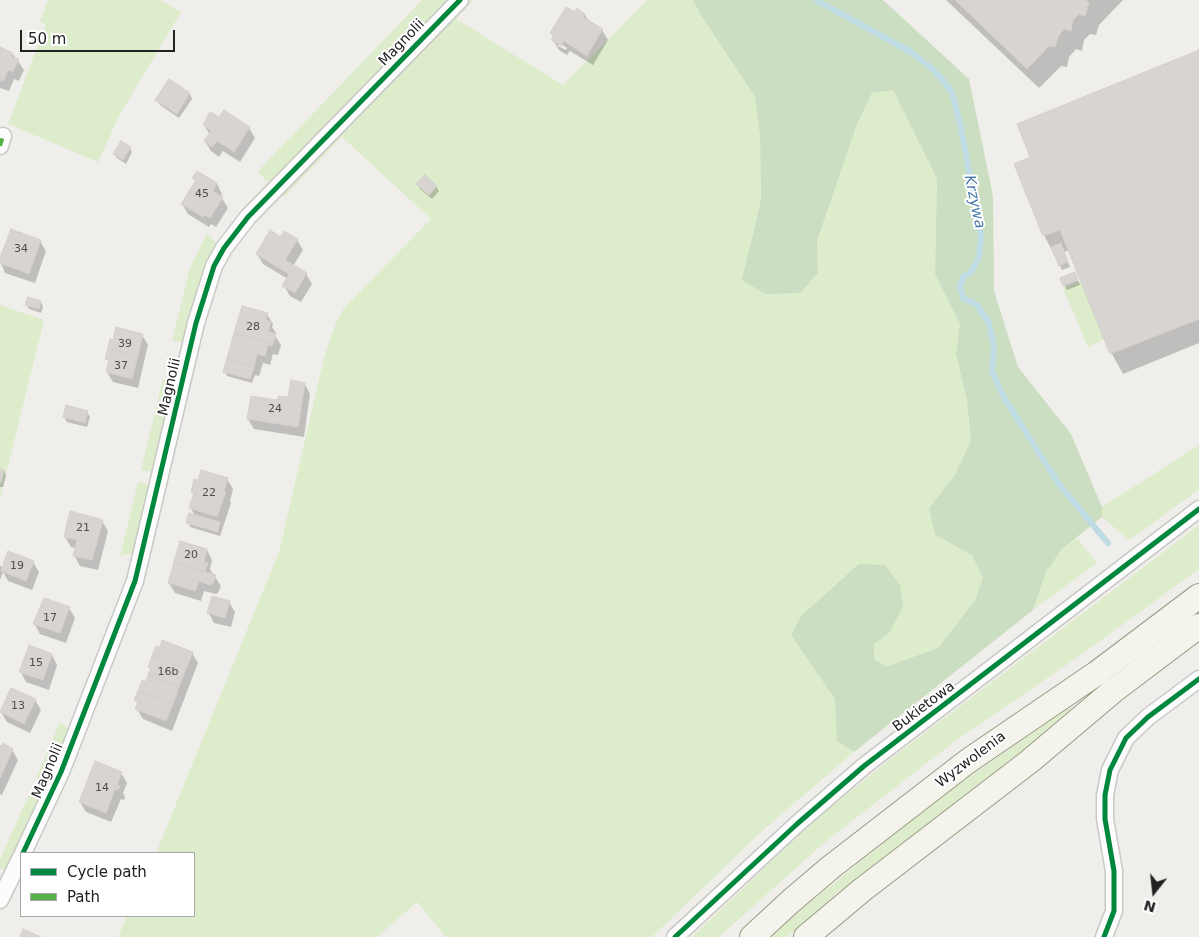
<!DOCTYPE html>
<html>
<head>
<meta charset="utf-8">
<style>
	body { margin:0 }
	#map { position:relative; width:1199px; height:937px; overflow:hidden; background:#f0eeeb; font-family:"DejaVu Sans",sans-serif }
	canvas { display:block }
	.legend { position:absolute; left:20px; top:852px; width:175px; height:65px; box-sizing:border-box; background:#fff; border:1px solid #a7a7a7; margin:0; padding:6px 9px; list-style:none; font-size:15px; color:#222 }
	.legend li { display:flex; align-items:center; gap:10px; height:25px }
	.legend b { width:25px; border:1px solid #a7a7a7 }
	.north { position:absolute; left:1129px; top:867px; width:50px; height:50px; -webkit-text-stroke:4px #fff; paint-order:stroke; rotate:196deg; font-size:14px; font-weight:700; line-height:20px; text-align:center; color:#222 }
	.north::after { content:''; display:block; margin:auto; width:18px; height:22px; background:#222; clip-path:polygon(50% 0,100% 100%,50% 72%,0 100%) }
	.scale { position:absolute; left:20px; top:30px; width:155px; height:22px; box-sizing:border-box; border:2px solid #222; border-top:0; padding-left:6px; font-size:15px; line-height:18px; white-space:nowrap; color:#222; -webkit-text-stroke:4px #fff; paint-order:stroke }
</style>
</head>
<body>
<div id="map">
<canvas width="1199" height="937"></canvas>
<ul class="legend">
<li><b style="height:6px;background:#00873e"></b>Cycle path</li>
<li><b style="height:6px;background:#55b145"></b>Path</li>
</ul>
<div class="north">N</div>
<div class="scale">50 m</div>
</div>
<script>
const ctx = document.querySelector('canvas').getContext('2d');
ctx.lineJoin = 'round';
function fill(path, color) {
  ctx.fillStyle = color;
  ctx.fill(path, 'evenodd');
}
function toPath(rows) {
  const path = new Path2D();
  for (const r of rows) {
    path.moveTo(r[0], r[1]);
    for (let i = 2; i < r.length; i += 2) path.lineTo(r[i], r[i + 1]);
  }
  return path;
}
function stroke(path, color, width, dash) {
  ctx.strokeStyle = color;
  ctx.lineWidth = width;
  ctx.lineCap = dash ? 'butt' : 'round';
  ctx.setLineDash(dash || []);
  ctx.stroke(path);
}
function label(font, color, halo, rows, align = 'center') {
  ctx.font = font + ' "DejaVu Sans",sans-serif';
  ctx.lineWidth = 4;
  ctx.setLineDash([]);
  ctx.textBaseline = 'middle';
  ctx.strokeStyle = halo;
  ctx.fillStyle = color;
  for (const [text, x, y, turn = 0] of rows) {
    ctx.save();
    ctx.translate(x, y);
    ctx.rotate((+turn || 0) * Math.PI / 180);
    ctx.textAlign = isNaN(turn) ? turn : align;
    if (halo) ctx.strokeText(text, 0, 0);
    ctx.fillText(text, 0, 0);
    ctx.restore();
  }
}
fill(toPath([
	[48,0,160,0,181,12,119,116,98,162,8,124,46,24,40,22],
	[422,0,450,0,274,180,266,181,258,171],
	[466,0,473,0,456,19,563,85,647,0,693,0,701,15,755,97,760,136,761,199,749,247,818,273,817,241,857,124,872,93,893,90,937,179,935,274,960,324,956,354,967,400,971,441,954,476,929,508,935,535,972,555,983,578,975,600,938,648,886,668,874,659,874,644,889,633,791,635,835,699,837,741,854,752,762,831,652,937,446,937,417,902,377,937,118,937,127,916,194,916,194,853,156,853,279,552,324,358,336,323,344,308,431,219,342,137,283,198,281,194],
	[207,233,218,245,184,342,172,341,190,268],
	[1081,281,1105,339,1088,347,1063,288],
	[0,305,44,320,0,499],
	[163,379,175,385,154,472,141,470],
	[1199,445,1199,489,1179,504,1129,540,1102,517,1102,507],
	[138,482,151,485,134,553,120,556],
	[1199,525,1199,569,1078,657,954,742,825,842,719,937,692,937,815,820,888,761],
	[1077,538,1097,563,1033,610,1046,572,1062,549],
	[1070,707,1072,708,1024,749,837,893,787,937,772,937,790,919,902,828,965,780],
	[60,722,69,729,48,779,36,778],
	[31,790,40,801,7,872,0,868,0,859]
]), '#ddeccb');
fill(toPath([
	[693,0,883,0,969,79,993,196,994,291,1018,367,1071,434,1102,507,1102,517,1062,549,1046,572,1033,610,854,752,837,741,835,699,791,635,802,615,859,564,885,565,900,585,903,607,889,633,874,644,874,659,886,667,938,648,975,600,983,578,972,555,935,535,929,508,954,476,971,441,967,400,956,354,960,324,935,274,937,179,893,90,872,93,857,124,817,241,818,273,800,293,765,294,742,280,761,199,760,136,755,97,701,15]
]), '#cbdec1');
fill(toPath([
	[946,0,1123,0,1099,25,1096,35,1090,34,1084,40,1082,51,1076,49,1069,57,1067,67,1061,66,1039,88],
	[575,14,585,15,589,22,602,30,608,40,593,65,570,51,567,55,559,50,553,40,554,38,551,33],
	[558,42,567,48,566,50,558,46],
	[0,49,13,54,24,70,19,81,14,79,9,91,0,88],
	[1199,52,1199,343,1123,374,1112,354,1070,250,1064,252,1070,267,1062,270,1044,235,1032,157],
	[170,81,190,94,192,99,179,118,160,105,157,100],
	[224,112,249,128,255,138,240,162,223,151,219,157,211,151,205,141,210,135,204,125,219,119],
	[130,147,132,152,126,164,117,158,114,154],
	[198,172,217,184,222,194,221,197,228,208,216,227,211,224,209,227,188,214,182,204,196,182,194,178],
	[418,184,436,186,439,191,432,199,420,189],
	[281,239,297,240,303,250,293,266,306,274,312,284,301,302,290,296,284,286,288,279,263,264,257,254],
	[40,241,46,251,35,283,5,273,0,261],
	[1077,278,1080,285,1067,290,1064,285],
	[41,302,43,307,41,313,29,309,27,305],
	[267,314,273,324,272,327,276,333,275,336,281,345,278,355,273,354,270,365,263,363,259,376,255,375,252,383,227,376,225,371],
	[142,335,148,345,138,388,113,382,107,372,109,363,107,358,114,341],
	[305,384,310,394,304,437,254,429,248,419,276,401,290,398],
	[87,412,90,417,87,427,67,422,64,417],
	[0,470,4,471,6,475,3,487,0,487],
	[227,479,233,489,230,501,231,503,220,536,190,527,188,522,195,516,191,508,194,496,192,492],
	[102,521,108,531,98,570,80,566,74,555,76,548,71,547,65,537],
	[207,550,212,560,210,569,221,586,218,593,216,594,204,591,201,601,175,593,169,583],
	[33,562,39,572,32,590,8,581,3,572,0,580,0,565,3,569],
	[229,602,235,612,231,627,214,623,208,612],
	[69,608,75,618,66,643,40,634,34,623,38,613],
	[192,653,198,663,172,731,143,719,137,709,138,705,136,700,147,683,152,671,149,667],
	[52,655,57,665,49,690,26,682,21,672],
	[35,700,41,710,30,733,7,722,1,712],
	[0,746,12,750,18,760,2,795,0,794],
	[121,773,127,783,123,793,125,797,124,800,121,799,111,822,86,812,80,802]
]), '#0003');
stroke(toPath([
	[816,0,911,52,935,71,952,92,961,128,981,236,979,257,971,272,963,277,960,286,963,298,977,305,989,323,994,347,992,372,1005,399,1058,483,1108,543]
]), '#bfdbe3', 6);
const building = toPath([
	[955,0,1086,0,1089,3,1085,16,1079,14,1073,20,1071,31,1064,29,1058,37,1055,47,1049,46,1027,69,955,0],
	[566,7,575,12,577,8,585,14,583,17,603,29,595,42,558,20,566,7],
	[558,20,595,42,587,56,564,41,561,46,551,40,554,36,550,33,558,20],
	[0,47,13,53,12,57,19,59,13,72,8,70,4,81,0,80,0,47],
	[1199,50,1199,319,1110,354,1060,230,1043,236,1014,164,1030,157,1017,124,1199,50],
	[169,79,190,93,177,114,155,100,169,79],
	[224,110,250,127,234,152,217,141,212,147,204,141,211,131,203,125,210,112,219,117,224,110],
	[121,141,131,147,123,160,113,154,121,141],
	[197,171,217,183,213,191,223,197,210,218,205,215,203,217,181,204,196,180,192,178,197,171],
	[425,175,437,186,429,195,416,184,425,175],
	[11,229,41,240,29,274,0,263,0,258,11,229],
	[270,230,281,237,284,231,298,239,285,260,307,273,295,293,282,286,289,274,256,254,270,230],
	[1061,243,1068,262,1059,266,1051,247,1061,243],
	[1075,272,1078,280,1063,286,1060,278,1075,272],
	[28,297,41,301,39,309,25,305,28,297],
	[242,306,268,313,266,320,271,322,268,332,276,334,273,344,234,333,242,306],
	[116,327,143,334,138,356,108,348,110,339,113,340,116,327],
	[234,333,273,344,272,346,268,345,265,356,257,354,254,367,227,359,234,333],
	[108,348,138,356,132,379,106,372,109,360,105,359,108,348],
	[227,359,254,367,250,379,223,372,227,359],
	[291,380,305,383,298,427,247,419,251,396,276,400,279,396,288,397,291,380],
	[66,405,88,411,85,423,63,417,66,405],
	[0,469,4,470,1,483,0,483,0,469],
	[201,470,228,478,224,491,226,492,217,517,189,508,194,493,191,492,194,479,198,480,201,470],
	[70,511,103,520,92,560,73,556,77,540,64,537,70,511],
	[189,513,220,522,218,532,186,523,189,513],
	[180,541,207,549,204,562,208,563,205,572,174,562,180,541],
	[8,551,34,561,26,581,1,571,8,551],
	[174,562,216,575,213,583,210,585,199,581,195,591,168,583,174,562],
	[212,596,230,601,225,618,207,613,212,596],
	[44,598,70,607,60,633,33,624,44,598],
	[162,640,193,652,186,669,152,656,156,646,160,647,162,640],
	[29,645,52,654,43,680,19,672,29,645],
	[152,656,186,669,179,687,148,675,151,668,148,667,152,656],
	[148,675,179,687,173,704,138,691,142,680,146,682,148,675],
	[11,688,36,699,24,724,0,712,11,688],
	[138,691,173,704,166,721,135,709,138,702,134,700,138,691],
	[3,743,13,749,0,778,0,745,2,746,3,743],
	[95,761,122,772,117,785,120,786,118,790,115,789,106,813,79,802,95,761],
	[23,929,41,937,20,937,23,929]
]);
fill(building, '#d7d4d2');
stroke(building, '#d3d0cc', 1);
const minor = toPath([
	[0,146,3,136],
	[23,853,61,772,135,581,196,323,214,266,224,248,248,217,460,0],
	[0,900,21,857],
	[675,937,797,824,864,766,1199,509],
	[1104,937,1114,911,1114,871,1105,819,1105,795,1110,770,1126,738,1148,717,1199,679]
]);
const secondary = toPath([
	[752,937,791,901,831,867,968,761,1097,673,1199,596],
	[806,937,862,890,1030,761,1113,691,1199,626]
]);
stroke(minor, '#c9c8c7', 19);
stroke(secondary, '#999a82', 26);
stroke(minor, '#fdfcfc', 16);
stroke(secondary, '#f4f4ed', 24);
stroke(toPath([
	[0,146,3,136]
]), '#55b145', 4, [8, 4]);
stroke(toPath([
	[23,853,61,772,135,581,196,323,214,266,224,248,248,217,460,0],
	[675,937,797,824,864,766,1199,509],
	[1104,937,1114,911,1114,871,1105,819,1105,795,1110,770,1126,738,1148,717,1199,679]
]), '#00873e', 5);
label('11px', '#4f4e4e', null, [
	["45",202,194],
	["34",21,249],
	["28",253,327],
	["39",125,344],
	["37",121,366],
	["24",275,409],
	["22",209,493],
	["21",83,528],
	["20",191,555],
	["19",17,566],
	["17",50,618],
	["15",36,663],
	["16b",168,672],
	["13",18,706],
	["14",102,788]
]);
label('14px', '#222', '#fff', [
	["Magnolii",402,43,-46],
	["Magnolii",170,387,-77],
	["Bukietowa",924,707,-37],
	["Wyzwolenia",971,760,-37],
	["Magnolii",48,771,-67]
]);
label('italic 15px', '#4a7aab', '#fff', [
	["Krzywa",974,202,78]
]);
</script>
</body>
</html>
